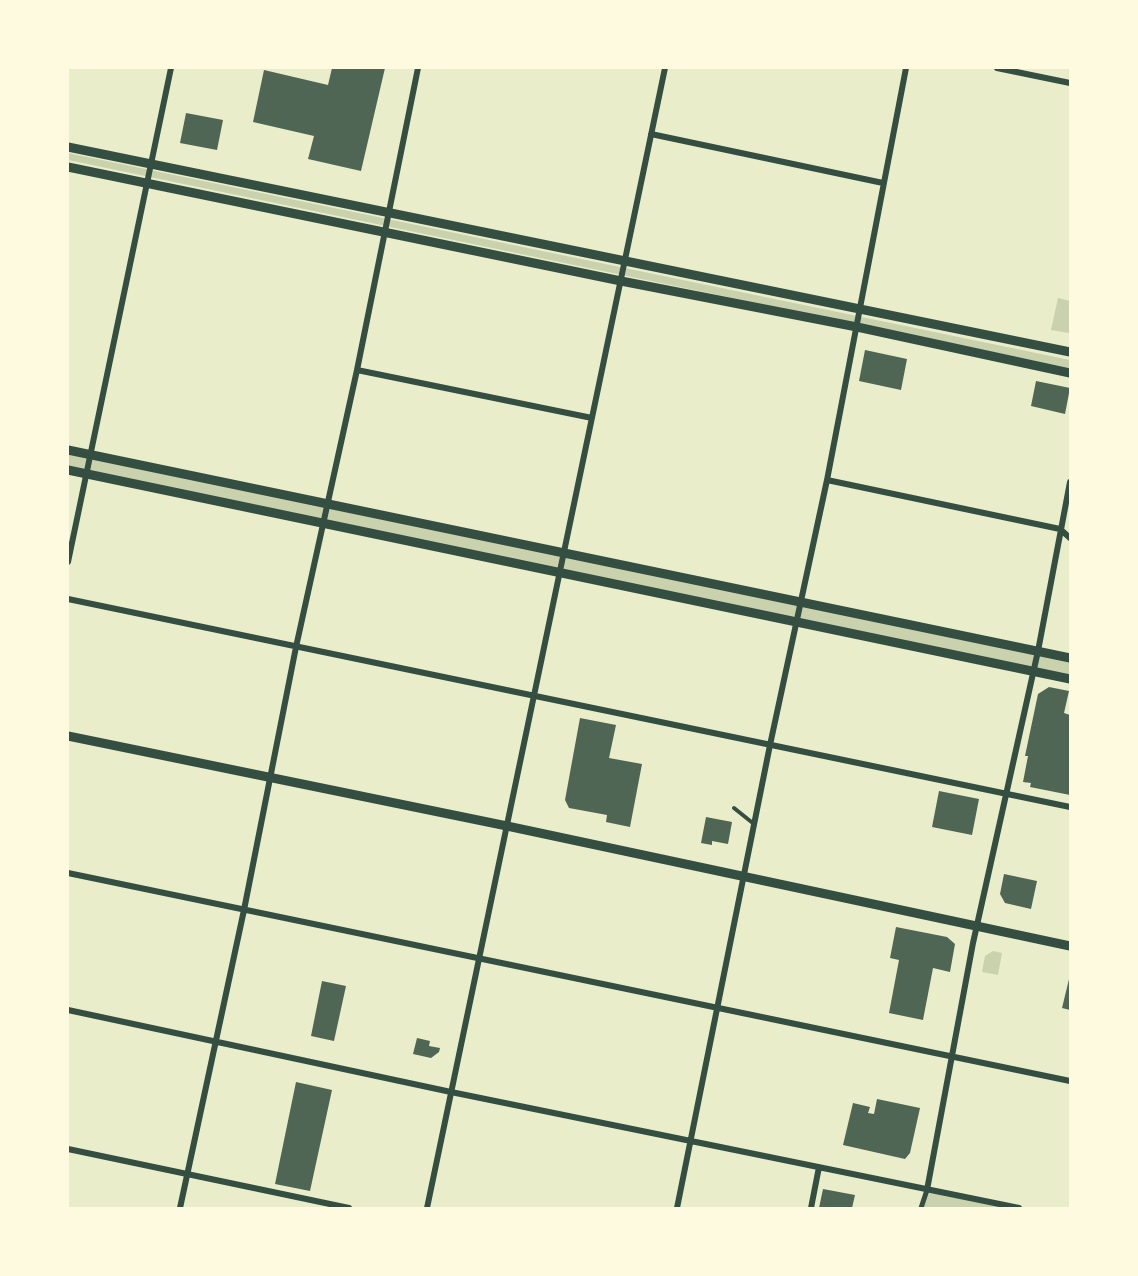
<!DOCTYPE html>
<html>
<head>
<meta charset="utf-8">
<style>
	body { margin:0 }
	#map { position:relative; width:1138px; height:1276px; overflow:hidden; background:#e9edc9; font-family:"Source Sans 3",sans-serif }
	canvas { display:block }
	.frame { position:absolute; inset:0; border:69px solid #fefae0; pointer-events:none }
</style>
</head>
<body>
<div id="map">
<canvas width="1138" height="1276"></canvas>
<div class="frame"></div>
</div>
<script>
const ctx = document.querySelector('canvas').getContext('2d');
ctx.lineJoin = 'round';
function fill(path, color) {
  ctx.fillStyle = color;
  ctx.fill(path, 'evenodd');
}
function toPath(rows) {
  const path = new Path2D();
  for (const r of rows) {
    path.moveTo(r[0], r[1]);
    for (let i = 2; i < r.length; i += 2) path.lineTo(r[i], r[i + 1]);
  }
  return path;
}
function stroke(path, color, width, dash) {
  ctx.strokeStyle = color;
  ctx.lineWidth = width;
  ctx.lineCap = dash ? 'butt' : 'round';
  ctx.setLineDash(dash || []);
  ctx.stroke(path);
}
fill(toPath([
	[68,153,1070,360,1070,368,68,160],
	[1058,298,1070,301,1069,333,1051,330],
	[68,450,1070,658,1070,679,68,470],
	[993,951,1002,953,998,975,982,972,985,956],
	[930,1188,1022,1208,922,1208]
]), '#cad2ad');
fill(toPath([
	[332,68,385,68,361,171,308,159,314,136,253,122,264,70,328,85],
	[186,113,223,120,217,150,180,143],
	[865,350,907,359,901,390,859,381],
	[1036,381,1070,388,1065,414,1031,406],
	[1049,687,1069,691,1064,713,1070,715,1070,795,1030,787,1031,783,1023,782,1028,756,1025,756,1038,694],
	[580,718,616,725,609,758,642,764,630,827,606,822,607,815,569,808,565,800],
	[939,791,979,799,972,835,932,827],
	[706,817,732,822,728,844,712,841,712,845,701,843],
	[1004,874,1037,881,1031,909,1005,903,1000,894],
	[896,927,947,937,955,944,950,972,933,968,923,1020,889,1013,899,960,890,958],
	[1070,975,1070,1010,1062,1008],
	[322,981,346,986,334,1041,311,1036],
	[417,1038,430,1041,429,1046,440,1048,439,1052,431,1058,413,1054],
	[296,1082,332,1090,310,1191,275,1184],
	[877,1099,920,1108,910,1153,905,1159,843,1145,853,1103,870,1107,868,1113,874,1114],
	[823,1189,855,1195,852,1208,819,1208]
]), '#4f6655');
stroke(toPath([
	[734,808,754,824]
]), '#344e41', 4);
stroke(toPath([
	[921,1208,927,1190]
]), '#344e41', 5);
stroke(toPath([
	[997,68,1070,83],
	[651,134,883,183],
	[357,370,592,418],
	[827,480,1060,529,1070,538],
	[68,562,171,68],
	[68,599,1070,807],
	[68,873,1070,1081],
	[68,1010,451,1092,1019,1208],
	[68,1149,349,1208],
	[927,1190,973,943,1038,651,1070,482],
	[180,1208,244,910,296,647,357,370,418,68],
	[427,1208,665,68],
	[677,1208,770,745,827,480,906,68],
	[811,1208,819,1167]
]), '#344e41', 6);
stroke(toPath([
	[68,147,1070,352],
	[68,167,621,281,857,327,1070,373],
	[68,450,1070,658],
	[68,470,1070,679],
	[68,736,507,826,1070,946]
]), '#344e41', 9);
</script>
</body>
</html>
